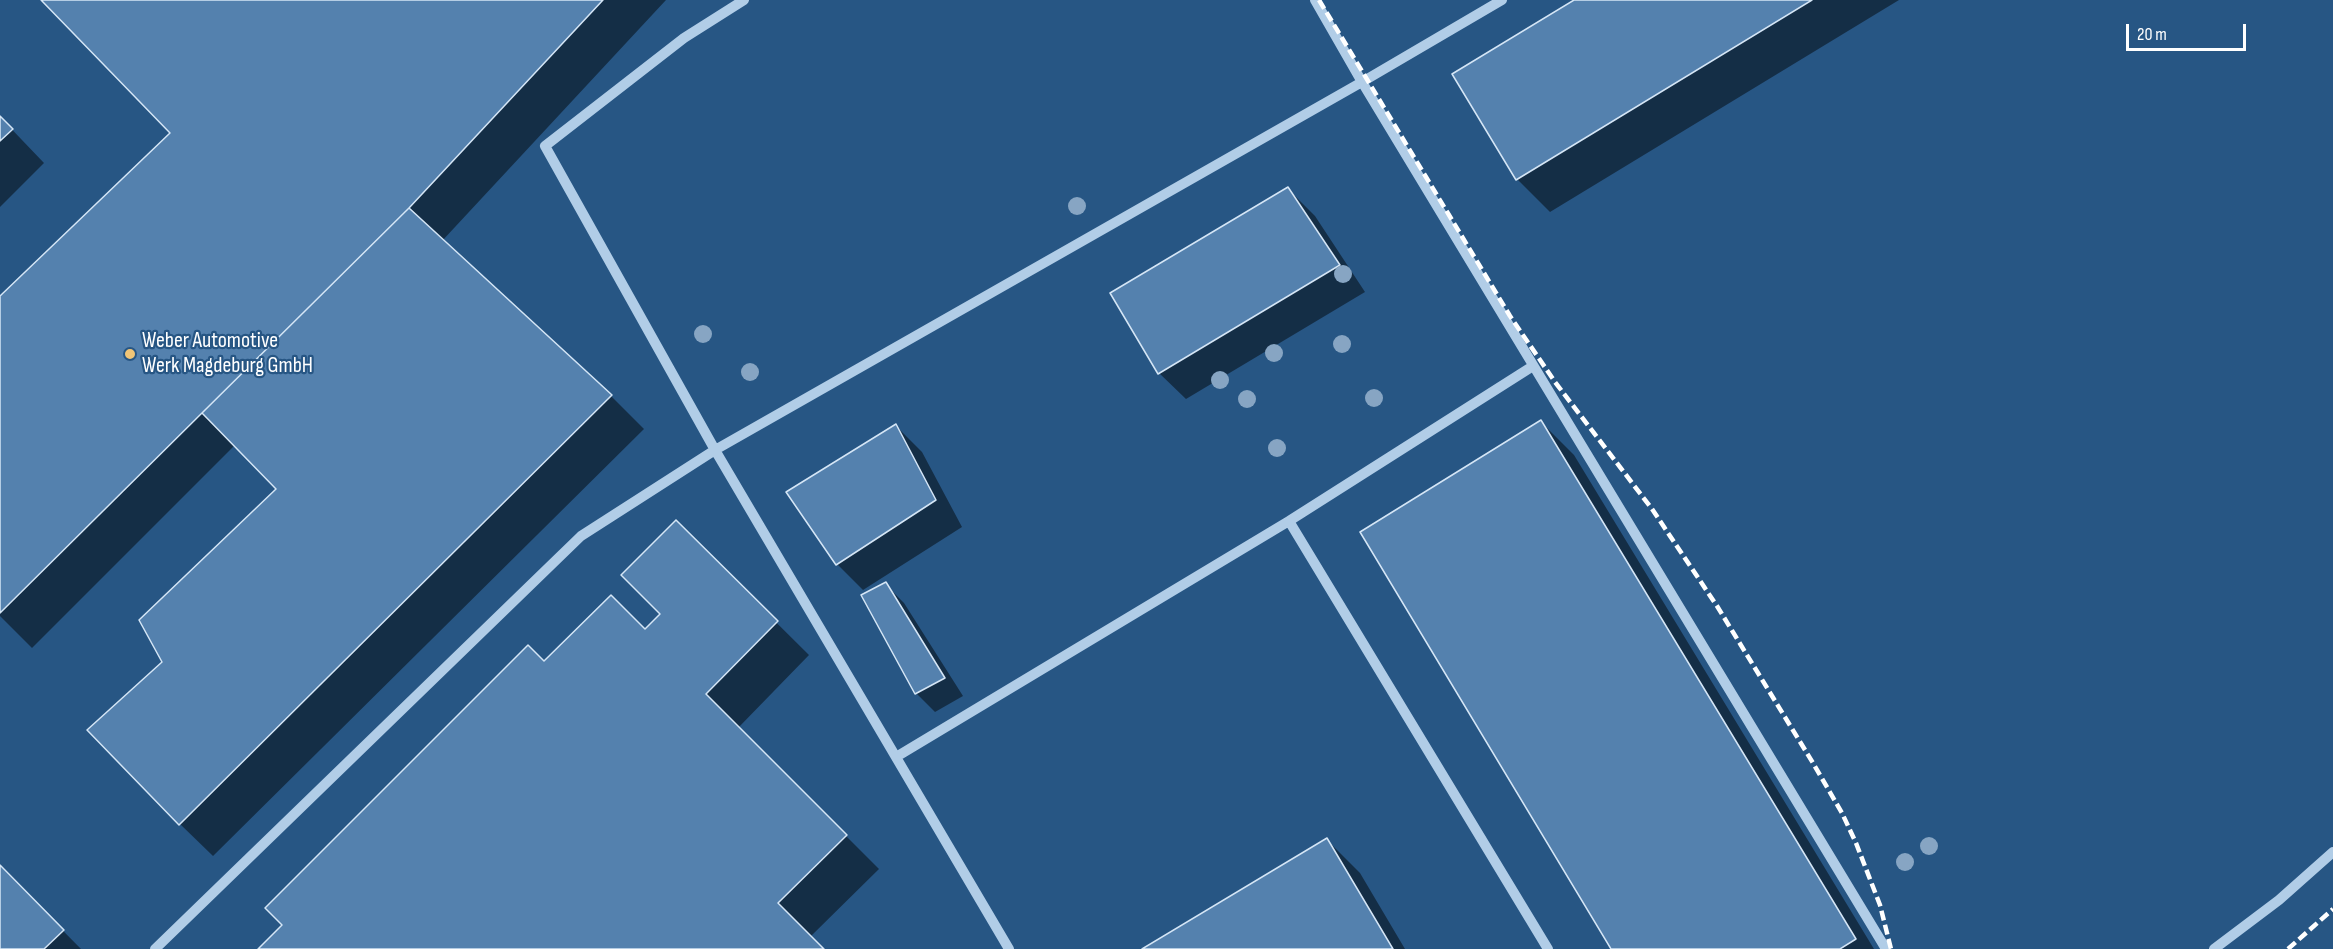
<!DOCTYPE html>
<html>
<head>
<meta charset="utf-8">
<style>
	body { margin:0 }
	#map { position:relative; width:2333px; height:949px; overflow:hidden; background:#275684; font-family:"Sofia Sans Condensed",sans-serif }
	canvas { display:block }
	.scale { position:absolute; left:2126px; top:24px; width:120px; height:27px; box-sizing:border-box; border:3px solid #fff; border-top:0; padding-left:8px; font-size:18px; line-height:21px; white-space:nowrap; color:#fff; -webkit-text-stroke:4px #275684; paint-order:stroke }
</style>
</head>
<body>
<div id="map">
<canvas width="2333" height="949"></canvas>
<div class="scale">20 m</div>
</div>
<script>
const ctx = document.querySelector('canvas').getContext('2d');
ctx.lineJoin = 'round';
function fill(path, color) {
  ctx.fillStyle = color;
  ctx.fill(path, 'evenodd');
}
function toPath(rows) {
  const path = new Path2D();
  for (const r of rows) {
    path.moveTo(r[0], r[1]);
    for (let i = 2; i < r.length; i += 2) path.lineTo(r[i], r[i + 1]);
  }
  return path;
}
function stroke(path, color, width, dash) {
  ctx.strokeStyle = color;
  ctx.lineWidth = width;
  ctx.lineCap = dash ? 'butt' : 'round';
  ctx.setLineDash(dash || []);
  ctx.stroke(path);
}
function label(font, color, halo, rows, align = 'center') {
  ctx.font = font + ' "Sofia Sans Condensed",sans-serif';
  ctx.lineWidth = 4.5;
  ctx.setLineDash([]);
  ctx.textBaseline = 'middle';
  ctx.strokeStyle = halo;
  ctx.fillStyle = color;
  for (const [text, x, y, turn = 0] of rows) {
    ctx.save();
    ctx.translate(x, y);
    ctx.rotate((+turn || 0) * Math.PI / 180);
    ctx.textAlign = isNaN(turn) ? turn : align;
    if (halo) ctx.strokeText(text, 0, 0);
    ctx.fillText(text, 0, 0);
    ctx.restore();
  }
}
fill(toPath([
	[43,0,666,0,442,241,611,396,644,429,213,856,180,824,164,662,278,489,235,445,32,648,0,616,0,298,172,133],
	[1577,0,1899,0,1550,212,1517,179],
	[0,117,44,163,0,207],
	[1288,189,1315,216,1365,292,1186,399,1159,373],
	[1541,422,1574,455,1874,949,1613,949],
	[895,425,922,452,962,527,863,590,837,564],
	[676,523,809,655,738,728,879,869,810,937,822,949,260,949,544,663,645,632,662,614],
	[885,584,904,603,963,696,935,712,916,693],
	[1327,840,1360,873,1405,949,1145,949],
	[0,867,81,949,0,949]
]), '#0007');
const building = toPath([
	[41,0,603,0,409,208,0,613,0,296,170,133,41,0],
	[1574,0,1812,0,1516,180,1452,74,1574,0],
	[0,116,13,129,0,141,0,116],
	[1288,187,1340,265,1158,374,1110,293,1288,187],
	[409,208,612,395,179,825,87,730,162,662,139,620,276,489,202,413,409,208],
	[1541,420,1856,939,1840,949,1611,949,1360,532,1541,420],
	[896,424,936,500,836,565,786,492,896,424],
	[676,520,778,621,706,694,847,835,778,903,824,949,258,949,282,925,265,908,528,645,544,661,611,595,645,629,660,614,621,575,676,520],
	[886,582,945,678,915,694,861,595,886,582],
	[1327,838,1393,949,1142,949,1327,838],
	[0,865,64,930,44,949,0,949,0,865]
]);
fill(building, '#5481ae');
stroke(building, '#d5e6f6', 1.5);
stroke(toPath([
	[744,0,684,38,545,146,715,450,1009,949],
	[1315,0,1362,82,1886,949],
	[1289,521,1548,949],
	[896,757,1289,521,1533,366],
	[155,949,581,536,715,450,1362,82,1502,0],
	[2214,949,2279,900,2333,852]
]), '#b1cde7', 10);
stroke(toPath([
	[1319,0,1510,316,1555,382,1652,509,1717,606,1813,763,1842,813,1856,843,1880,905,1891,949],
	[2288,949,2333,909]
]), '#fff', 4.5, [10, 4.5]);
ctx.fillStyle = '#87a5c3';
for (const [x, y] of [
	[1077,206],
	[1343,274],
	[703,334],
	[1342,344],
	[1274,353],
	[750,372],
	[1220,380],
	[1374,398],
	[1247,399],
	[1277,448],
	[1929,846],
	[1905,862]
]) {
  ctx.beginPath();
  ctx.arc(x, y, 9, 0, 2 * Math.PI);
  ctx.fill();
}
for (const [x, y, r, color] of [
	[130,354,6,"#f0c577"]
]) {
  const dot = new Path2D();
  dot.arc(x, y, r, 0, 2 * Math.PI);
  ctx.fillStyle = color;
  ctx.fill(dot);
  stroke(dot, '#275684', 2);
}
label('22px', '#fff', '#275684', [
	["Weber Automotive",142,341],
	["Werk Magdeburg GmbH",142,366]
], 'left');
</script>
</body>
</html>
